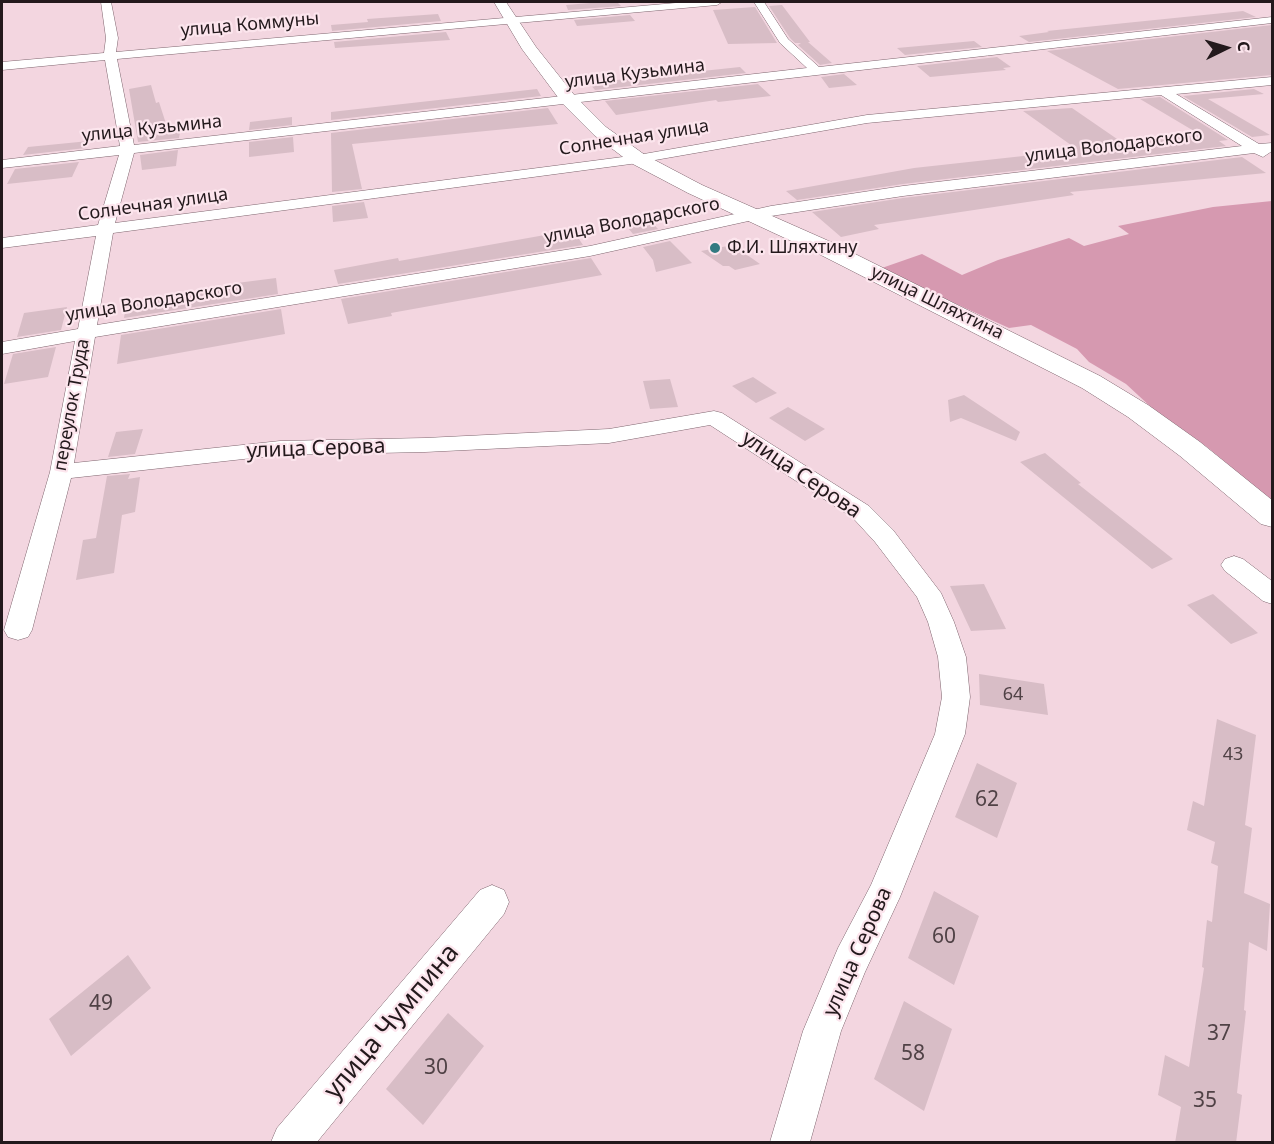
<!DOCTYPE html>
<html>
<head>
<meta charset="utf-8">
<style>
	body { margin:0 }
	#map { position:relative; width:1274px; height:1144px; overflow:hidden; background:#f3d6e0; font-family:"Noto Sans",sans-serif }
	canvas { display:block }
	.frame { position:absolute; inset:0; border:3px solid #23191c; pointer-events:none }
	.north { position:absolute; left:1196px; top:18px; width:60px; height:60px; -webkit-text-stroke:4px #fce5ed; paint-order:stroke; rotate:85deg; font-size:16px; font-weight:700; line-height:24px; text-align:center; color:#23191c }
	.north::after { content:''; display:block; margin:auto; width:21px; height:27px; background:#23191c; clip-path:polygon(50% 0,100% 100%,50% 72%,0 100%) }
</style>
</head>
<body>
<div id="map">
<canvas width="1274" height="1144"></canvas>
<div class="frame"></div>
<div class="north">С</div>
</div>
<script>
const ctx = document.querySelector('canvas').getContext('2d');
ctx.lineJoin = 'round';
function fill(path, color) {
  ctx.fillStyle = color;
  ctx.fill(path, 'evenodd');
}
function toPath(rows) {
  const path = new Path2D();
  for (const r of rows) {
    path.moveTo(r[0], r[1]);
    for (let i = 2; i < r.length; i += 2) path.lineTo(r[i], r[i + 1]);
  }
  return path;
}
function stroke(path, color, width, dash) {
  ctx.strokeStyle = color;
  ctx.lineWidth = width;
  ctx.lineCap = dash ? 'butt' : 'round';
  ctx.setLineDash(dash || []);
  ctx.stroke(path);
}
function label(font, color, halo, rows, align = 'center') {
  ctx.font = font + ' "Noto Sans",sans-serif';
  ctx.lineWidth = 4.5;
  ctx.setLineDash([]);
  ctx.textBaseline = 'middle';
  ctx.strokeStyle = halo;
  ctx.fillStyle = color;
  for (const [text, x, y, turn = 0] of rows) {
    ctx.save();
    ctx.translate(x, y);
    ctx.rotate((+turn || 0) * Math.PI / 180);
    ctx.textAlign = isNaN(turn) ? turn : align;
    if (halo) ctx.strokeText(text, 0, 0);
    ctx.fillText(text, 0, 0);
    ctx.restore();
  }
}
fill(toPath([
	[1272,201,1272,501,1207,447,1152,408,1126,384,1089,362,1077,349,1031,325,1009,328,879,269,922,254,962,275,998,260,1069,238,1084,246,1129,234,1118,226,1213,207]
]), '#d699b0');
fill(toPath([
	[588,2,617,2,621,6,568,10,566,5,590,3],
	[782,5,810,42,808,42,832,63,820,65,798,45,801,43,795,43,790,38,769,6],
	[755,7,777,43,728,44,713,10],
	[1243,11,1256,17,1029,42,1019,36,1049,32,1047,31],
	[438,14,441,21,332,31,331,25,368,22,367,19],
	[630,15,635,21,577,26,574,20],
	[1272,25,1272,75,1118,89,1047,51],
	[446,32,450,40,335,48,334,42],
	[974,41,982,47,905,55,897,48],
	[997,57,1011,67,1003,68,1006,70,930,77,917,66],
	[740,67,746,73,595,90,589,83],
	[844,74,857,85,829,88,821,77],
	[758,84,771,96,718,102,716,100,616,115,605,101],
	[151,85,156,103,159,102,169,133,180,132,179,138,138,142,129,89],
	[537,89,541,96,331,120,331,112],
	[1254,89,1264,94,1208,99,1270,135,1252,137,1183,96],
	[1160,97,1228,140,1219,141,1226,146,903,184,797,200,786,191,914,168,1078,150,1023,111,1072,108,1120,141,1199,134,1140,99],
	[548,108,558,124,352,144,362,189,332,192,331,133],
	[292,117,292,125,249,130,250,122],
	[293,137,294,152,249,157,249,142],
	[89,141,86,148,23,155,28,147],
	[178,150,176,166,142,170,140,155],
	[1242,157,1266,173,1070,192,1074,195,874,225,879,229,841,237,812,212,903,198],
	[79,162,72,177,7,184,15,169],
	[364,202,368,218,333,222,332,206],
	[646,216,658,229,633,234,622,221],
	[573,230,583,245,338,284,334,270,398,258,399,261],
	[670,241,692,263,656,272,653,260,643,247],
	[733,245,760,264,735,270,729,266,723,266,701,251],
	[591,258,602,275,391,313,392,316,348,324,341,299],
	[276,278,278,294,124,318,126,303,229,288,229,284],
	[67,307,61,330,17,337,24,313],
	[281,309,285,334,117,364,121,335],
	[56,347,48,377,4,384,13,354],
	[753,377,777,393,756,403,732,386],
	[670,379,678,407,650,409,643,381],
	[964,395,1020,432,1016,441,961,418,950,422,948,400],
	[788,407,825,429,805,441,769,418],
	[143,429,135,454,108,457,116,432],
	[1045,453,1081,483,1078,484,1173,559,1152,569,1020,462],
	[130,474,128,479,140,477,135,512,122,515,114,573,76,580,83,540,96,538,107,476],
	[984,584,1006,629,971,631,950,586],
	[1213,594,1258,633,1231,644,1187,605],
	[979,674,1044,684,1048,715,980,705],
	[1217,719,1256,735,1245,825,1252,828,1244,893,1270,904,1267,951,1249,942,1244,1010,1246,1011,1237,1093,1242,1095,1236,1143,1175,1143,1181,1107,1158,1095,1165,1055,1189,1067,1204,968,1202,967,1207,920,1212,922,1218,866,1211,863,1215,842,1187,830,1193,801,1204,806],
	[977,763,1017,783,997,838,955,817],
	[934,891,979,916,954,985,908,958],
	[128,955,151,988,71,1056,49,1019],
	[904,1001,952,1029,924,1111,874,1079],
	[448,1013,484,1046,423,1125,386,1089]
]), '#d8bdc6');
const street = toPath([
	[101,2,111,2,118,38,116,52,687,2,722,2,717,5,117,59,134,145,807,68,780,43,754,2,764,2,788,39,819,67,1272,17,1272,23,134,153,115,223,638,155,867,115,1272,77,1272,85,1176,94,1259,144,1272,143,1272,151,1263,157,1254,153,903,196,771,216,590,256,95,337,74,463,280,441,425,438,609,429,714,411,722,413,869,506,893,530,941,593,954,622,966,657,970,697,965,734,900,897,865,972,841,1031,810,1142,770,1142,803,1031,838,948,871,885,935,734,942,697,938,657,928,622,917,597,875,542,853,518,710,425,609,443,425,452,280,455,71,478,32,630,28,637,18,640,8,637,4,630,50,472,75,341,2,354,2,342,78,329,96,236,2,248,2,238,98,225,119,155,2,168,2,160,120,146,105,60,2,70,2,62,104,53,106,38,101,2],
	[1161,95,1242,146,903,186,771,206,590,246,97,325,113,233,638,163,867,123,1161,95],
	[1234,556,1243,559,1272,581,1272,604,1263,601,1225,571,1221,565,1225,559,1234,556],
	[492,885,504,890,509,902,504,914,317,1142,271,1142,277,1128,480,890,492,885]
]);
const secondary = toPath([
	[494,2,506,2,536,47,575,96,606,127,645,155,702,185,831,242,1100,376,1148,405,1200,442,1272,500,1272,527,1261,524,1180,456,1128,417,1082,388,815,252,688,193,631,163,594,135,563,104,522,49,494,2]
]);
stroke(street, '#7e656e', 1);
stroke(secondary, '#7e656e', 1);
fill(street, '#fff');
fill(secondary, '#fff');
for (const [x, y, r, color] of [
	[715,248,6,"#327a81"]
]) {
  const dot = new Path2D();
  dot.arc(x, y, r, 0, 2 * Math.PI);
  ctx.fillStyle = color;
  ctx.fill(dot);
  stroke(dot, '#fce5ed', 2);
}
label('18px', '#23191c', '#fce5ed', [
	["улица Коммуны",250,25,-5],
	["улица Кузьмина",635,74,-7],
	["улица Кузьмина",152,129,-6],
	["Солнечная улица",634,138,-9],
	["улица Володарского",1114,146,-7],
	["Солнечная улица",153,205,-8],
	["улица Володарского",632,221,-11],
	["улица Володарского",154,302,-9],
	["улица Шляхтина",937,303,26],
	["переулок Труда",72,405,-80]
]);
label('18px', '#23191c', '#fce5ed', [
	["Ф.И. Шляхтину",727,248]
], 'left');
label('18px', '#504246', null, [
	["64",1013,695],
	["43",1233,755]
]);
label('21px', '#23191c', '#fce5ed', [
	["улица Серова",316,449,-2],
	["улица Серова",801,475,34],
	["улица Серова",858,952,-66]
]);
label('21px', '#504246', null, [
	["62",987,800],
	["60",944,937],
	["49",101,1004],
	["37",1219,1034],
	["58",913,1054],
	["30",436,1068],
	["35",1205,1101]
]);
label('26px', '#23191c', '#fce5ed', [
	["улица Чумпина",392,1022,-50]
]);
</script>
</body>
</html>
